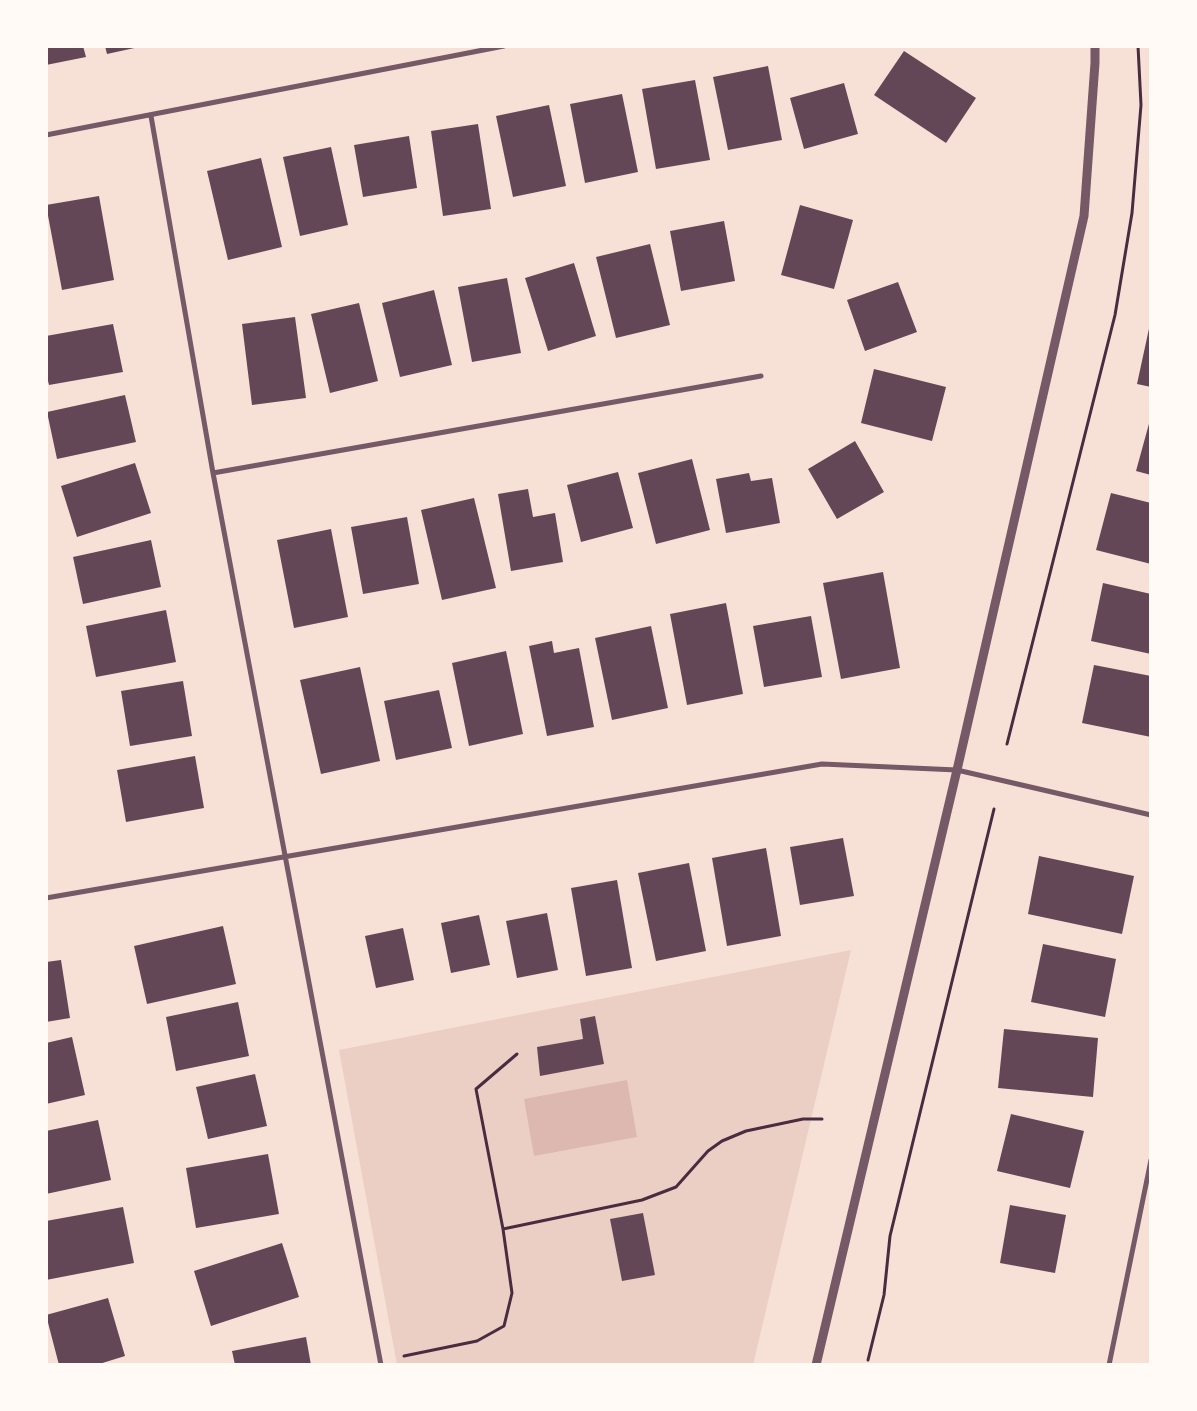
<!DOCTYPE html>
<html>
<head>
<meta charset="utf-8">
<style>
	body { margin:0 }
	#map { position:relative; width:1197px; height:1411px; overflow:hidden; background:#f7e1d7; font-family:Lora,serif }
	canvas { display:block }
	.frame { position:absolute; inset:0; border:48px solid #fffaf5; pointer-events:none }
</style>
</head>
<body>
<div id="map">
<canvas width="1197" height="1411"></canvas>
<div class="frame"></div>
</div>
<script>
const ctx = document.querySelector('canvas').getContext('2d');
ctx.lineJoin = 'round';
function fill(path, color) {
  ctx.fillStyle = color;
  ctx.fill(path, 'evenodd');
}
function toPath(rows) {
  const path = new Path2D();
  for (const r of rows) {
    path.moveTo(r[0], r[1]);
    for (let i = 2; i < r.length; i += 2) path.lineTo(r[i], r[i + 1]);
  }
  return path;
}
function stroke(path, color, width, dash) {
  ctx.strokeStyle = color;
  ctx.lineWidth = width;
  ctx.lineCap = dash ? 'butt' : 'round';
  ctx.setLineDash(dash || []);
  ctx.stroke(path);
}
fill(toPath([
	[851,950,753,1365,397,1365,339,1050]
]), '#ebcfc5');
fill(toPath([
	[627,1080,637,1137,534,1156,524,1099]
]), '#dcb8b0');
fill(toPath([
	[46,46,83,46,86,57,46,65],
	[105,46,139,46,139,47,107,54],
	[904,51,976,98,946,143,874,95],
	[768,66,782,140,728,150,713,77],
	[695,80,710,160,656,169,642,89],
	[844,83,858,134,804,149,790,98],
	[622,94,638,172,585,183,570,104],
	[549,105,566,186,513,197,496,116],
	[478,124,491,209,443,216,431,131],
	[409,136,417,188,363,197,354,145],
	[331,147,348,225,300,236,283,157],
	[261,158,282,247,228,260,207,171],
	[99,196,114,280,62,290,46,205],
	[800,205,853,220,834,289,781,275],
	[724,221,735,281,681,291,670,231],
	[650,244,670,325,616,338,596,257],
	[574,263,596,336,548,351,525,278],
	[507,278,521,353,472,362,458,287],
	[898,282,917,332,865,351,847,300],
	[434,290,452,365,400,377,382,303],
	[359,303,378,381,330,393,311,314],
	[295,317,306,398,252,405,242,324],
	[113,324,123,372,49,385,46,373,46,336],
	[1150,324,1151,324,1151,387,1137,384],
	[874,369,946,387,932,441,861,423],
	[125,395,136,442,57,459,47,412],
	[1150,420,1151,421,1151,475,1136,471],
	[855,441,884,492,837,519,808,469],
	[692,459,710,530,656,544,638,473],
	[135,463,151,513,77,537,61,486],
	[618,472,633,528,581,542,567,485],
	[749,473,751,481,772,478,780,523,726,533,716,479],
	[528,489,533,517,555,513,563,562,511,571,498,494],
	[1111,493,1151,503,1151,564,1096,550],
	[474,498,496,588,442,600,421,510],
	[407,517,419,584,363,594,351,527],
	[331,529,348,617,294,628,277,540],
	[151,540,161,587,83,604,73,557],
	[883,572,900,668,841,679,823,583],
	[1103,583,1151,594,1151,654,1091,641],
	[726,603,743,694,687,705,670,614],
	[166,610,176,662,96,677,86,626],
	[811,616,822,677,764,687,753,626],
	[651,626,668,708,612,720,595,638],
	[552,641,554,653,579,648,594,727,547,736,529,646],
	[506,651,523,734,469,746,452,663],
	[1094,665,1151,676,1151,737,1082,723],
	[360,667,380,761,321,774,300,680],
	[183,681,192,736,130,746,121,691],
	[439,690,452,748,396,760,384,701],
	[195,756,204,808,126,822,117,770],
	[843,838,854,896,800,905,790,847],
	[766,848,781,936,727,946,712,858],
	[1039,856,1134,876,1122,934,1028,914],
	[689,863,706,951,656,961,638,873],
	[617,880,632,968,586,976,571,888],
	[547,913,558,970,517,978,506,921],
	[479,915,490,965,451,973,441,923],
	[223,926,236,984,147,1004,134,946],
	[403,928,414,980,376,988,365,936],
	[1043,944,1116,959,1105,1017,1031,1002],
	[61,960,70,1018,46,1022,46,962],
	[238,1002,249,1056,176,1071,166,1017],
	[595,1016,604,1064,540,1076,537,1047,583,1039,580,1019],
	[1004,1029,1098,1038,1093,1097,998,1088],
	[72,1037,85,1095,46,1104,46,1043],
	[255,1074,267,1126,208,1139,196,1087],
	[1011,1114,1084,1131,1070,1188,997,1171],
	[98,1120,111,1180,46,1194,46,1131],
	[268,1154,279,1214,196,1228,186,1168],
	[1010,1205,1066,1215,1055,1273,1000,1263],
	[123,1207,134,1263,46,1280,46,1221],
	[643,1213,655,1275,622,1281,610,1219],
	[282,1243,299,1297,211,1326,194,1271],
	[108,1298,125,1356,96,1365,59,1365,46,1315],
	[306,1337,311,1365,235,1365,232,1351]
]), '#644757');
stroke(toPath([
	[1007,744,1115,315,1132,213,1141,105,1138,46],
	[503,1229,476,1089,517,1054],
	[404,1356,477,1341,504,1326,512,1293,503,1229,642,1200,676,1187,708,1151,722,1141,746,1131,803,1119,822,1119],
	[868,1360,884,1295,890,1236,994,809]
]), '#4a2c40', 3);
stroke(toPath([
	[151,116,213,473,381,1365],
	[46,135,504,46],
	[213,473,761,376],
	[46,898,822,764,957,770,1151,815],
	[1109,1365,1151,1160]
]), '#755966', 5);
stroke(toPath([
	[816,1365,957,770,1084,216,1095,63,1095,46]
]), '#755966', 9);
</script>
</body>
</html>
